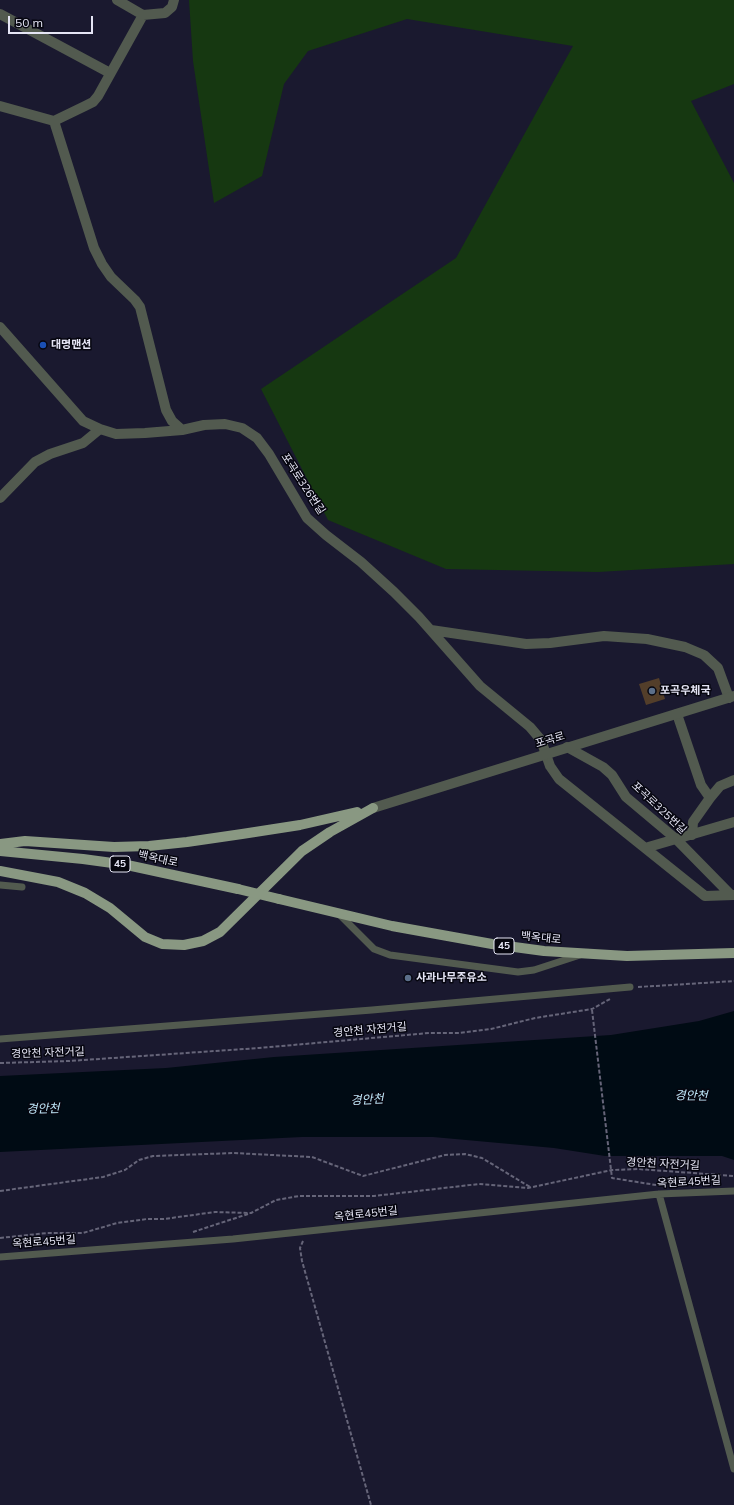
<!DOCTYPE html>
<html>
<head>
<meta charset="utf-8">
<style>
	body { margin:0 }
	#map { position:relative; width:734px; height:1505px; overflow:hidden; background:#1a192f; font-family:Mulish,sans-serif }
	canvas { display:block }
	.scale { position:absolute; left:8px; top:16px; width:85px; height:18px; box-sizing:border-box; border:2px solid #e5e5f5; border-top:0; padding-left:5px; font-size:12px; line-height:14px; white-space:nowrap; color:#e5e5f5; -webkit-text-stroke:3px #06060f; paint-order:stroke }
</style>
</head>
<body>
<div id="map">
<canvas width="734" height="1505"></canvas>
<div class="scale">50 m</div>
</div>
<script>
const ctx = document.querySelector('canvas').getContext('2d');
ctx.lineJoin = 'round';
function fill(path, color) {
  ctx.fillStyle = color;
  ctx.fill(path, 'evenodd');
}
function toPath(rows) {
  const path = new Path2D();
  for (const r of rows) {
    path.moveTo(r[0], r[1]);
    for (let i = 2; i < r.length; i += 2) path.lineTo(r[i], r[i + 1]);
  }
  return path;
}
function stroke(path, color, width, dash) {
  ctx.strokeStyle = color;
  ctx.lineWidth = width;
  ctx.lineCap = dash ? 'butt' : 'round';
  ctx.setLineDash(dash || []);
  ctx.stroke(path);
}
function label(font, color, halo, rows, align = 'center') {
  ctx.font = font + ' Mulish,"Noto Sans KR",sans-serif';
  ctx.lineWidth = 3;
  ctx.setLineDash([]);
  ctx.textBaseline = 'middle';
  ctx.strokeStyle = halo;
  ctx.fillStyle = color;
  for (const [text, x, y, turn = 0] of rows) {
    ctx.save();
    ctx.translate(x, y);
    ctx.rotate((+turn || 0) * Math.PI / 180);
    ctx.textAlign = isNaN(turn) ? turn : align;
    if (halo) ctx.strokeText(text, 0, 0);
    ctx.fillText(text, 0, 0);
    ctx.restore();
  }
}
fill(toPath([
	[189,0,734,0,734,84,691,101,734,183,734,564,598,572,446,569,328,520,261,389,456,258,573,46,407,19,308,51,284,84,262,176,214,203,193,61]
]), '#163811');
fill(toPath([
	[734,1011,734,1160,722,1156,605,1156,554,1148,433,1137,302,1137,0,1152,0,1076,166,1068,274,1057,611,1035,699,1021]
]), '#000b14');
fill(toPath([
	[659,678,665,699,646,705,639,684]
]), '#533e2a');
stroke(toPath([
	[638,987,734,981],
	[592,1010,612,1178,656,1185],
	[0,1063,69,1061,259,1048,429,1033,459,1033,491,1029,535,1018,592,1009,610,999],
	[0,1191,103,1177,125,1170,139,1160,153,1156,233,1153,312,1157,363,1176,445,1155,465,1154,482,1158,530,1187],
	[193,1232,248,1214],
	[0,1238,47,1233,83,1233,117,1223,147,1219,164,1219,215,1212,251,1213,276,1200,299,1196,374,1196,479,1184,528,1188,612,1170,638,1169,734,1176],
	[303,1241,300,1248,302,1261,371,1505]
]), '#666579', 2, [4, 2]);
stroke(toPath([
	[0,885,22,887],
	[339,914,374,949,390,955,518,972,534,970,580,955],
	[0,1039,372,1010,630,987],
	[659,1194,734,1469],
	[0,1257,233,1239,659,1194,734,1191]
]), '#525a4f', 7);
stroke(toPath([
	[117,0,143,15,165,13,172,7,174,0],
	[0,14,110,73],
	[0,106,54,121,94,248,102,264,111,277,135,300,140,307,166,410,172,421,182,430],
	[54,121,85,106,93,102,98,96,143,15],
	[0,327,83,421,100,429,116,434,145,433,182,430,204,425,225,424,242,428,257,438,269,454,307,518,326,535,361,562,394,592,419,617,480,686,530,727,541,740,550,766,559,779,705,896,734,895],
	[0,498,35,462,50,454,83,443,100,429],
	[431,630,526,644,550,643,604,636,647,639,685,647,704,655,718,668,729,698],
	[677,714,701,785,710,798],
	[567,747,603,767,612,775,626,797,676,839,731,895],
	[692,835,693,822,710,798,720,786,734,780],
	[645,848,734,822]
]), '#525a4f', 10);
stroke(toPath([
	[373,808,734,696]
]), '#525a4f', 10);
stroke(toPath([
	[0,844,25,841,114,847,149,846,187,842,242,834,300,825,357,812],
	[0,851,83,859,127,865,238,889],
	[0,871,58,882,85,893,110,908,145,937,162,944,184,945,203,941,220,932,302,851,330,832,373,808],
	[279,899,392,926,492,944,544,951,627,956,734,953]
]), '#899882', 10);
stroke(toPath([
	[238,889,279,899]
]), '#899882', 10);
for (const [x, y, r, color] of [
	[43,345,4,"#1a4fb4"],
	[652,691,4,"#5c6f8a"],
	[408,978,4,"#5c6f8a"]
]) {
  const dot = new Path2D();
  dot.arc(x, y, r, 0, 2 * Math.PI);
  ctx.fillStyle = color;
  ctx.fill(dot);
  stroke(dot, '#06060f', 1.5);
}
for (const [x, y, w] of [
	[120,864,20],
	[504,946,20]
]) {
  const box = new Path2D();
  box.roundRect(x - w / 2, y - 8, w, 16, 3);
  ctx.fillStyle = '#06060f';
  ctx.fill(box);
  stroke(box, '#e5e5f5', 1);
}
label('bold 10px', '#e5e5f5', null, [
	["45",120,864],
	["45",504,946]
]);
label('bold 11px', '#e5e5f5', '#06060f', [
	["대명맨션",51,345],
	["포곡우체국",660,691],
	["사과나무주유소",416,978]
], 'left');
label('11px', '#e5e5f5', '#06060f', [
	["포곡로326번길",303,484,57],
	["포곡로",550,740,-17],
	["포곡로325번길",659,808,43],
	["백옥대로",158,859,12],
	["백옥대로",541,938,6],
	["경안천 자전거길",370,1030,-5],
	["경안천 자전거길",48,1053,-2],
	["경안천 자전거길",663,1164,3],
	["옥현로45번길",689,1182,-3],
	["옥현로45번길",366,1214,-6],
	["옥현로45번길",44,1242,-4]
]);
label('italic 12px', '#bfe7f9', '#06060f', [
	["경안천",691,1096,1],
	["경안천",367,1100,-3],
	["경안천",43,1109,-1]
]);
</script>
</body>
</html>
